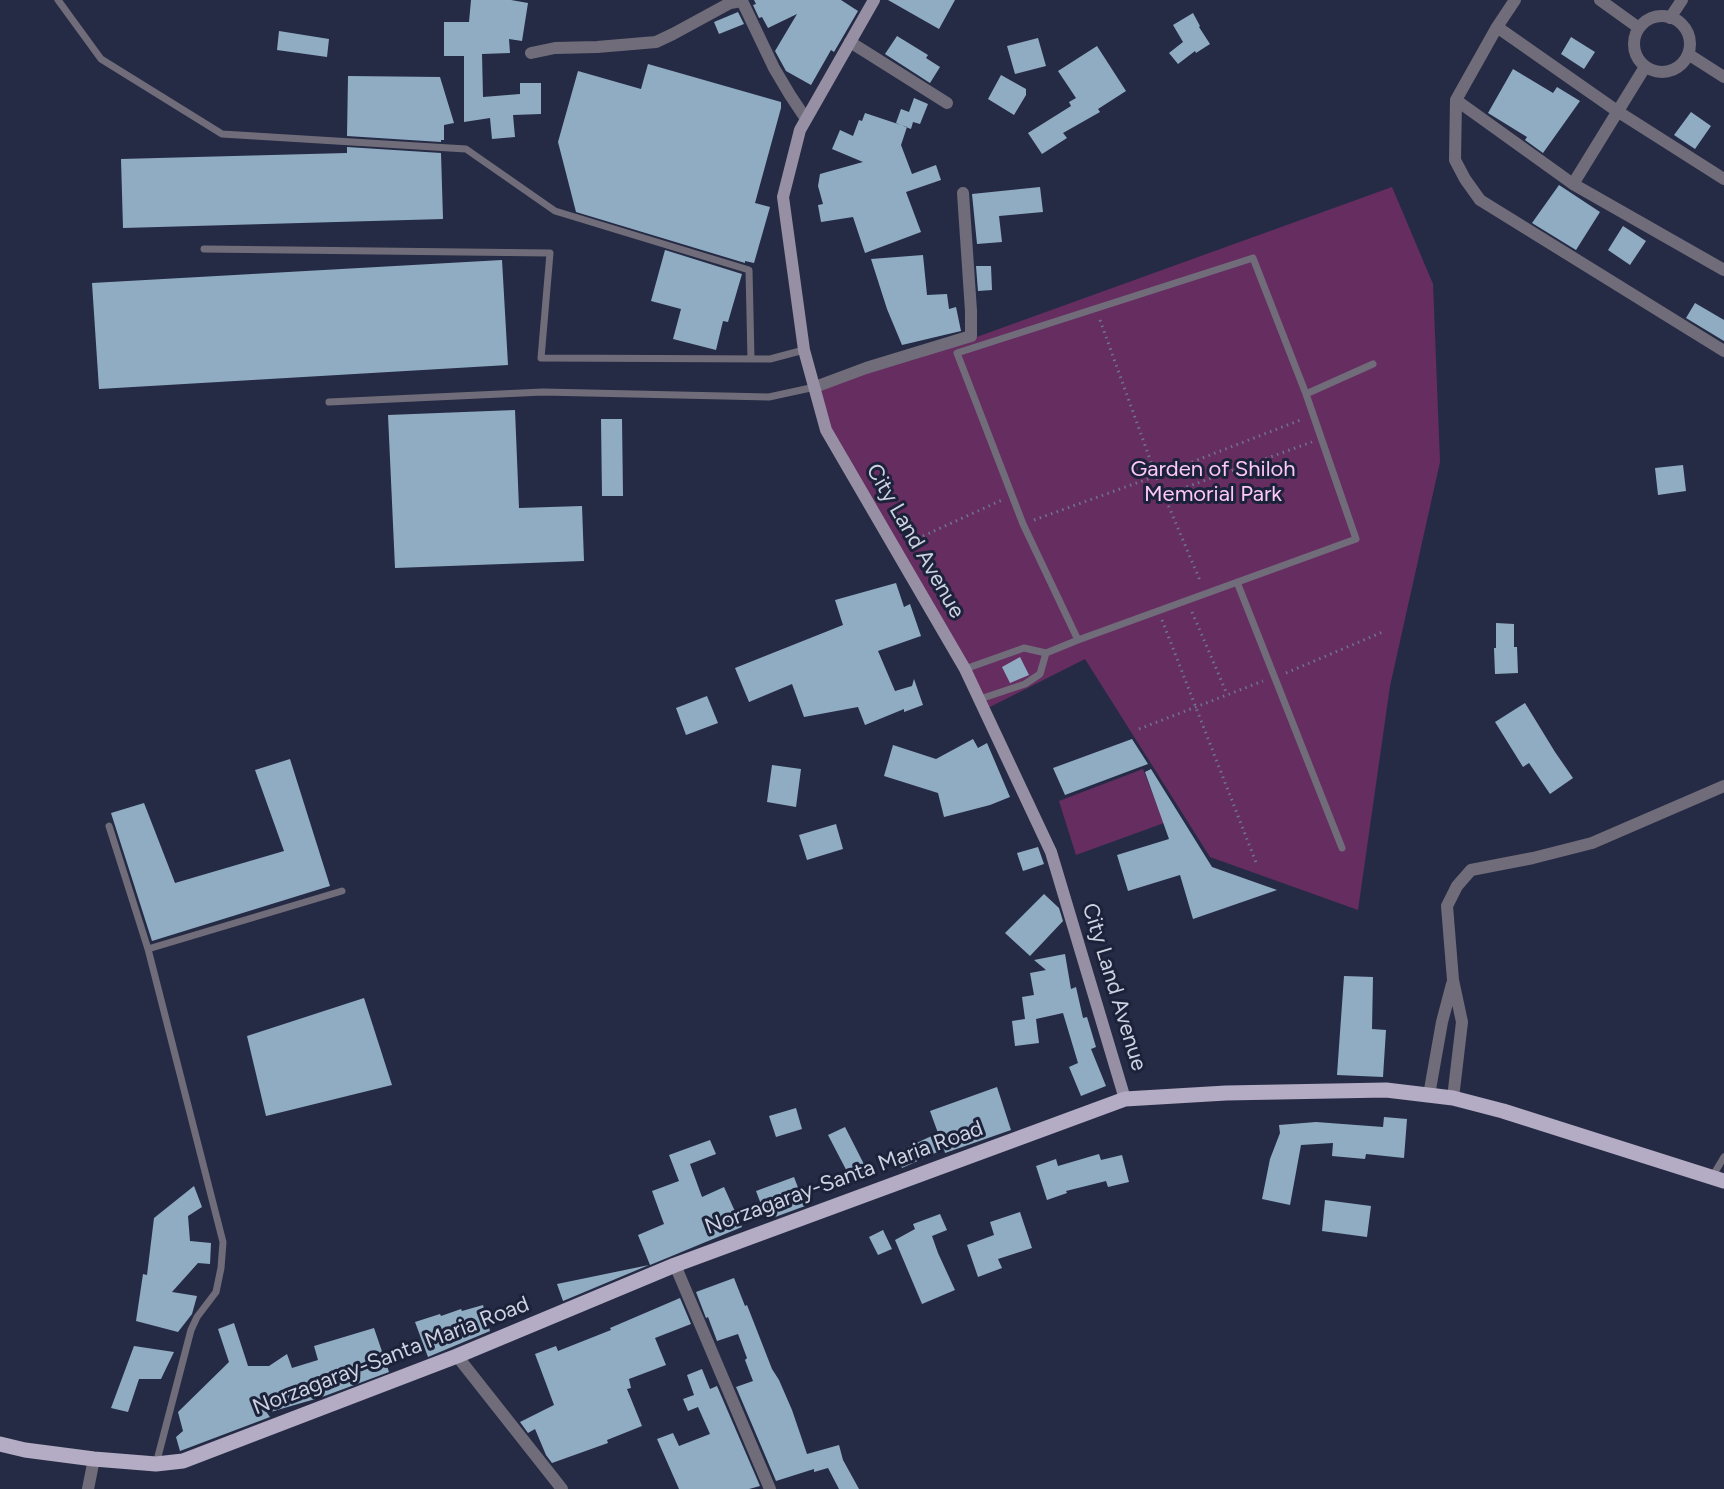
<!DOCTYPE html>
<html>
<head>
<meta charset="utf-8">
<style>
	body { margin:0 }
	canvas { display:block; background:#252b44 }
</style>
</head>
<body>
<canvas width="1724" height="1489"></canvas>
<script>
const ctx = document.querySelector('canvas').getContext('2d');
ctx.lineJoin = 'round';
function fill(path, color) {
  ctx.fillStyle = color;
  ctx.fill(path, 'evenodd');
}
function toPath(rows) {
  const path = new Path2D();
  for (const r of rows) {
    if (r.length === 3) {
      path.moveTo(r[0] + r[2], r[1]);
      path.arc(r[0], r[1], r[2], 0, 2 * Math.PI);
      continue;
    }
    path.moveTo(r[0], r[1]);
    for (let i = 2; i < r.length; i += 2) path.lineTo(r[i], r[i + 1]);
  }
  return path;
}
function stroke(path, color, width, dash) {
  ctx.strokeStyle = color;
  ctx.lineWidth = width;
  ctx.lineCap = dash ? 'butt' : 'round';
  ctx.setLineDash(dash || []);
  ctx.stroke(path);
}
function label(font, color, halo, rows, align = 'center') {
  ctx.font = font + ' Figtree,sans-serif';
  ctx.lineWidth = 6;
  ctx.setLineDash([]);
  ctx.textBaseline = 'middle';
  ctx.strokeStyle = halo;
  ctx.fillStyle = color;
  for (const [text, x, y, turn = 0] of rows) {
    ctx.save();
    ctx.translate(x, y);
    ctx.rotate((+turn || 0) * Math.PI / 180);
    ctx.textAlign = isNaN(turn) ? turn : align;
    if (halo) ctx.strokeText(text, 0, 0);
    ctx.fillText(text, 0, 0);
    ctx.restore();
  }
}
fill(toPath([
	[1392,187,1433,284,1440,462,1390,686,1358,910,1210,857,1085,659,986,709,830,445,815,387,913,360],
	[1143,769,1164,823,1076,855,1059,801]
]), '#662d61');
fill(toPath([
	[471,0,511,0,528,3,522,41,509,39,510,53,482,54,483,97,520,94,520,83,541,83,541,114,513,115,515,137,492,139,490,118,464,122,464,56,444,56,444,22,469,22],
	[754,0,841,0,858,11,834,52,831,50,811,85,786,71,775,51,797,14,768,28,762,17,759,18,753,5,756,4],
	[888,0,955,0,939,29],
	[738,12,744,24,719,34,714,22],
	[1193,13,1200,26,1199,27,1210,44,1196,53,1195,51,1178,64,1169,53,1183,42,1173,25],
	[279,31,329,39,327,57,277,50],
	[897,36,928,55,926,58,940,67,930,83,885,54],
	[1571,37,1595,52,1584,69,1561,54],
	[1038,38,1046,66,1015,74,1007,46],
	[1097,46,1126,91,1098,109,1100,112,1063,133,1067,138,1042,154,1028,133,1071,106,1069,102,1076,98,1058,71],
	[648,64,781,102,781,108,755,203,770,207,754,263,745,261,745,263,576,212,558,142,578,71,641,89],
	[1513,69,1553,93,1557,87,1580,101,1543,153,1525,140,1527,137,1488,113],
	[1001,75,1026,89,1026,95,1014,115,988,99],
	[348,76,440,77,454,123,444,125,444,140,441,140,441,142,347,136],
	[914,98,928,104,920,124,913,122,911,129,896,123,901,109,909,112],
	[1691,112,1711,126,1695,149,1674,135],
	[865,113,907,127,901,145,912,174,936,165,941,180,906,192,921,232,865,253,853,217,821,222,818,205,823,204,818,186,820,174,863,162,832,149,840,130,853,136,859,120,862,121],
	[347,147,441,153,443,219,123,228,121,159,347,153],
	[1559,185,1600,212,1576,250,1532,223],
	[1040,187,1043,212,999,216,1002,242,977,244,972,194],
	[1623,226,1646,241,1630,265,1608,250],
	[665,250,742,274,728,322,723,321,716,350,673,339,681,309,651,301],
	[923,255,927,295,947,294,949,309,956,307,961,331,902,345,887,309,871,259],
	[502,260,508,365,99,389,92,283],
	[976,266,991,266,992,290,978,291],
	[1695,303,1724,320,1724,341,1686,318],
	[515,410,519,508,582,506,584,561,395,568,388,415],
	[601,419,622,419,623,496,602,496],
	[1683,465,1686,491,1658,495,1655,468],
	[896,583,904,607,910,604,921,636,878,651,895,691,912,686,914,679,923,705,904,712,904,709,865,725,858,707,804,717,792,684,749,702,735,668,843,625,835,600],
	[1496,623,1514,624,1514,647,1517,647,1518,673,1495,674,1494,648,1496,648],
	[1020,657,1029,675,1010,683,1002,667],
	[707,696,718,723,686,735,676,708],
	[1525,703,1555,752,1573,778,1550,794,1529,763,1523,767,1495,722],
	[973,739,978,748,987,743,1010,797,990,805,944,817,938,793,884,776,893,745,936,759],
	[1132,739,1148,764,1065,795,1053,768],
	[290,759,330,886,152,941,111,813,144,803,175,883,284,851,255,770],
	[772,765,801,769,796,807,767,802],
	[1151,769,1212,867,1277,890,1193,919,1180,875,1128,891,1117,855,1169,839,1145,772],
	[836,824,843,849,807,860,799,835],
	[1038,847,1044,864,1023,871,1017,853],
	[1044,894,1059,908,1063,921,1030,956,1005,933],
	[1065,954,1071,989,1076,987,1083,1018,1087,1017,1096,1047,1091,1049,1106,1086,1081,1096,1069,1067,1078,1063,1063,1013,1036,1019,1039,1043,1015,1046,1012,1021,1025,1019,1022,997,1034,995,1030,973,1046,970,1034,960],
	[1344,976,1373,977,1372,1029,1386,1030,1383,1077,1337,1075],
	[364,998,392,1085,266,1116,247,1036],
	[997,1087,1011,1130,945,1153,944,1149,902,1168,895,1153,938,1133,930,1111],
	[796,1108,802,1129,776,1137,769,1116],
	[1384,1117,1407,1119,1404,1158,1366,1154,1365,1159,1332,1156,1333,1143,1301,1145,1290,1205,1262,1199,1270,1159,1280,1133,1279,1125,1316,1122,1383,1127],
	[845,1127,869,1174,853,1183,828,1135],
	[710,1140,716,1154,690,1164,702,1197,724,1187,742,1227,650,1265,638,1235,664,1224,652,1191,679,1181,669,1155],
	[1099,1154,1101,1160,1122,1155,1129,1182,1108,1187,1106,1181,1066,1191,1067,1193,1047,1200,1036,1166,1056,1159,1058,1166],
	[794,1177,805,1206,767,1220,756,1191],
	[194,1186,202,1207,188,1216,190,1241,211,1243,210,1264,198,1263,172,1292,197,1296,192,1314,178,1332,136,1321,143,1274,147,1275,154,1218],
	[1325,1200,1371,1206,1367,1237,1322,1231],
	[1020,1212,1032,1248,998,1259,1002,1268,978,1277,967,1245,994,1235,990,1222],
	[940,1214,947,1230,932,1236,938,1253,955,1290,922,1304,895,1240,915,1229,913,1224],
	[883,1230,892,1249,878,1255,869,1237],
	[649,1265,563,1301,557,1284],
	[734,1278,745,1306,747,1305,772,1369,779,1380,792,1410,807,1454,839,1445,843,1460,859,1489,839,1489,828,1468,814,1472,814,1469,776,1481,736,1387,753,1381,745,1360,747,1358,738,1334,717,1341,708,1317,706,1318,696,1292],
	[680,1298,691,1324,655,1338,666,1365,629,1379,631,1388,627,1389,642,1426,607,1440,608,1443,552,1463,546,1455,535,1429,528,1433,520,1422,554,1405,535,1354,556,1346,558,1351,611,1330,610,1328],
	[483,1305,490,1331,428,1357,415,1322,440,1314,441,1316,461,1309,462,1311],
	[234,1323,248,1366,269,1366,287,1354,292,1368,318,1360,314,1346,374,1328,389,1372,322,1397,267,1413,270,1417,180,1451,176,1437,183,1431,178,1412,229,1362,218,1329],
	[134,1346,174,1352,161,1379,139,1379,128,1412,111,1408],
	[702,1369,710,1389,717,1386,760,1486,749,1489,679,1489,657,1439,673,1433,679,1446,710,1434,698,1407,688,1411,683,1399,694,1395,687,1375]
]), '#90acc3');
stroke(toPath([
	[1100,320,1156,476,1201,583],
	[1164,495,1312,442],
	[1034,520,1156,476,1303,419],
	[923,536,1002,500],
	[1192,612,1227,694],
	[1162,620,1257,865],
	[1286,673,1385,631],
	[1139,729,1263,681]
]), '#6e7489', 3, [1.5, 4.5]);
stroke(toPath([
	[58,0,101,59,222,134,466,149,555,211,749,270,751,359],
	[204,249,550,253,541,358,770,359,804,350],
	[1253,258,1306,394,1356,539,1078,640,1023,524,957,353,1253,258],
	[1306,394,1373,364],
	[329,402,543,392,769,397,815,387],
	[1237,582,1342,848],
	[965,669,1024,648,1046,653,1078,640],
	[980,699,1025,684,1040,674,1046,653],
	[109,826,148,949,223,1242,221,1268,216,1292,197,1317,191,1330,156,1464],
	[148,949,342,891],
	[1712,1177,1724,1157]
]), '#716c79', 7);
stroke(toPath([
	[1515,0,1497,27,1617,111,1724,179],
	[1600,0,1639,28],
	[1662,44,28],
	[1670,18,1682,0],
	[1497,27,1456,100,1455,160,1465,179,1480,200,1724,351],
	[850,42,947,103],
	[531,53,555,48,597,47,656,42,673,34,730,3,742,1,774,68,790,95,806,119],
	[1688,54,1724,77],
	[1645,67,1573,184,1724,270],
	[1456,100,1573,184],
	[815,387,866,368,971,336,971,311,963,193],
	[1429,1095,1442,1022,1452,984],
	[1453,1098,1462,1022,1453,980,1447,906,1457,886,1471,870,1533,858,1592,843,1724,786],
	[675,1265,770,1489],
	[457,1356,562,1489],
	[88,1489,94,1459]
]), '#716c79', 12);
stroke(toPath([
	[874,0,800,130,783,197,804,350,826,430,965,669,1051,852,1125,1099]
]), '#9790a4', 12);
stroke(toPath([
	[0,1444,25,1450,94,1459,156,1464,183,1461,457,1356,675,1265,1125,1099,1226,1093,1386,1090,1453,1098,1503,1111,1724,1181]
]), '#b4abc5', 15);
label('22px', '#fdc7f7', '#1b2239', [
	["Garden of Shiloh",1213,470],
	["Memorial Park",1213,495]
]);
label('22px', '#cdd2e2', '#1b2239', [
	["City Land Avenue",915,541,60],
	["City Land Avenue",1114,987,73],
	["Norzagaray-Santa Maria Road",844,1178,-20],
	["Norzagaray-Santa Maria Road",391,1356,-21]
]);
</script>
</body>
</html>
